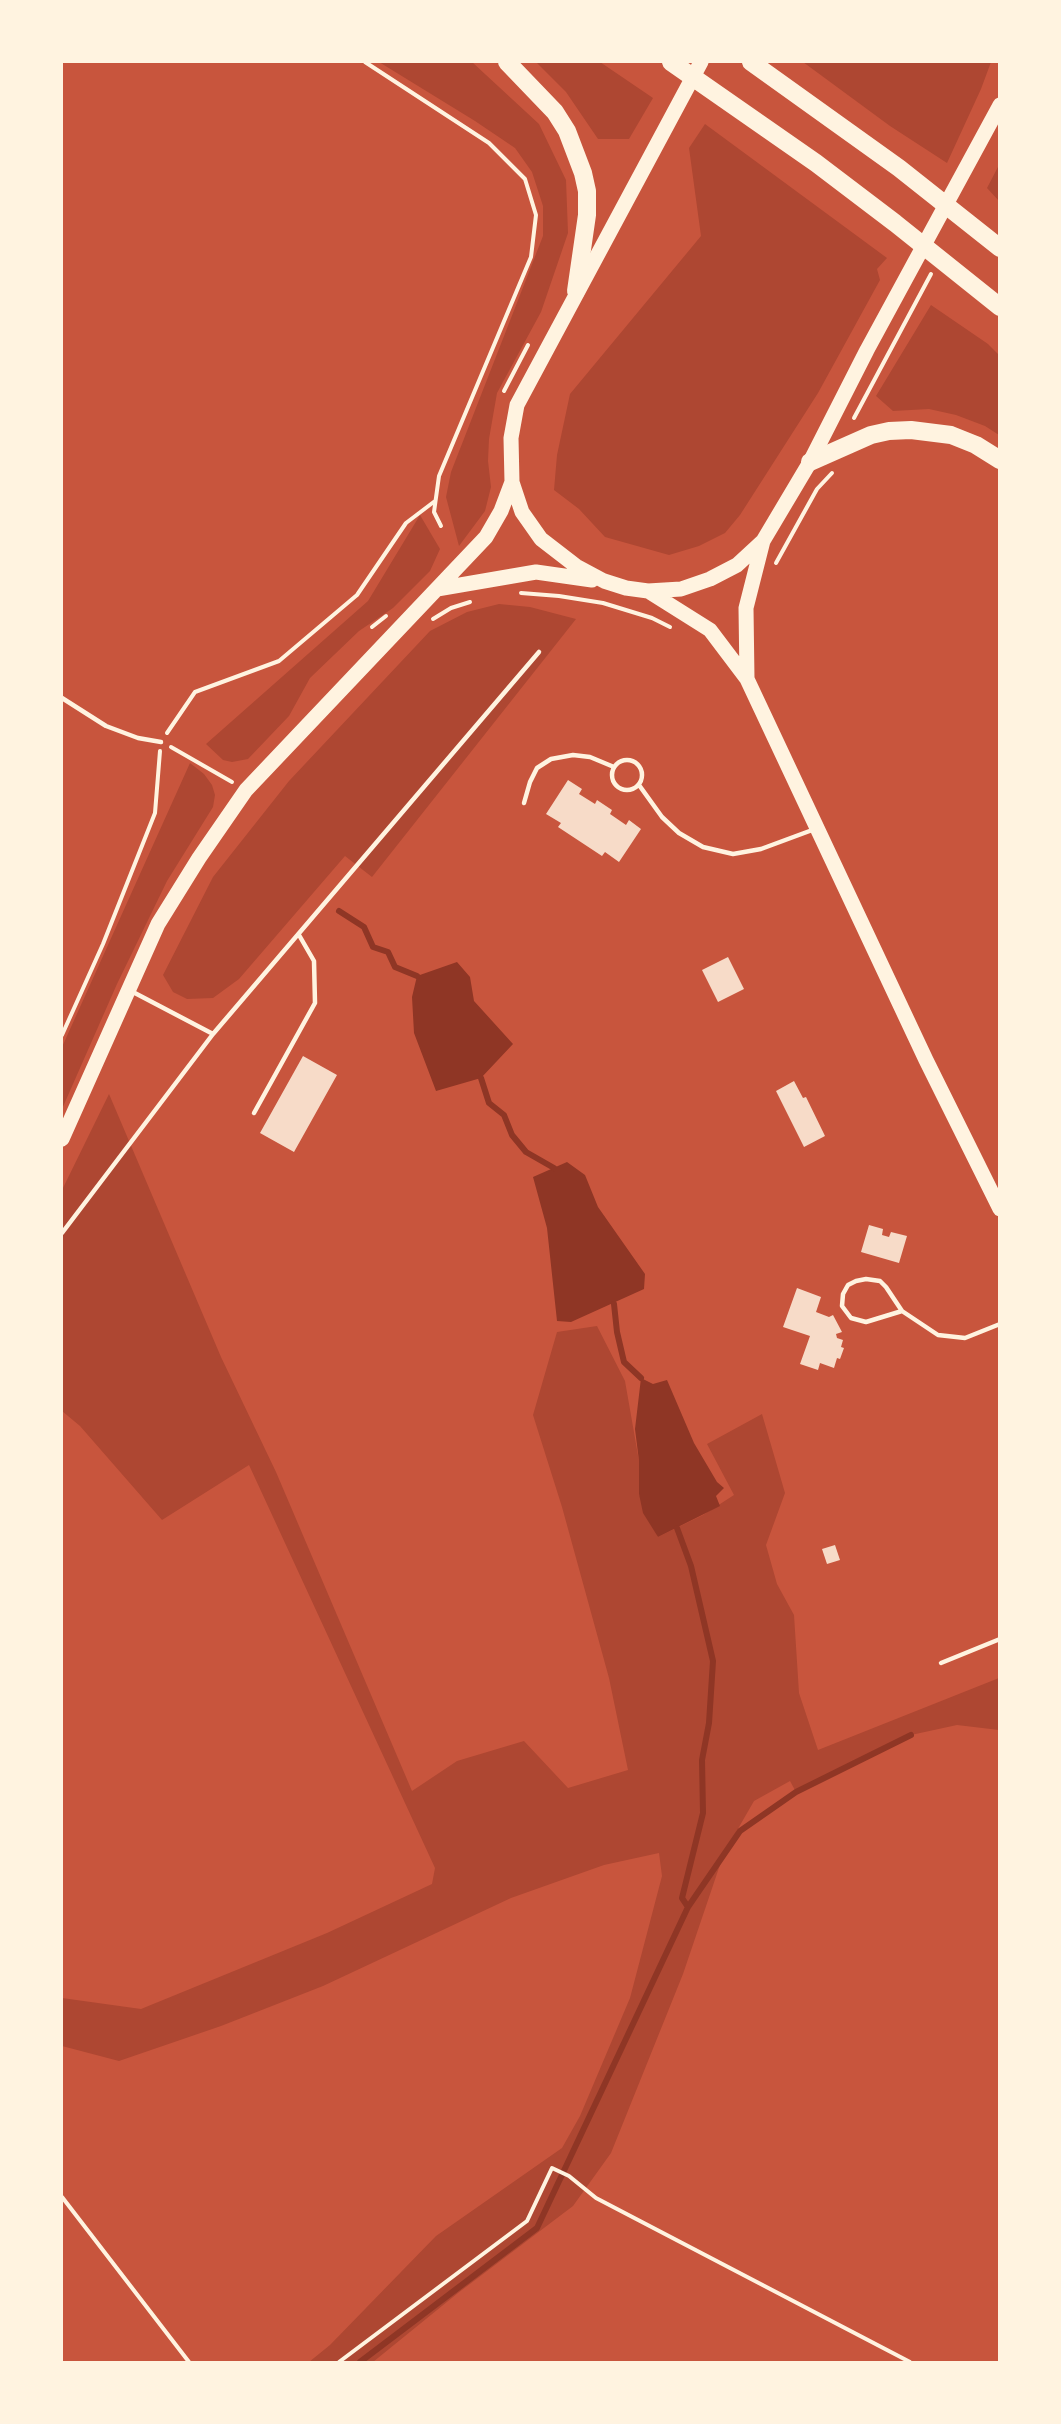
<!DOCTYPE html>
<html>
<head>
<meta charset="utf-8">
<style>
	body { margin:0 }
	#map { position:relative; width:1061px; height:2424px; overflow:hidden; background:#c8553d; font-family:Cabin,sans-serif }
	canvas { display:block }
	.frame { position:absolute; inset:0; border:63px solid #fff3e0; pointer-events:none }
</style>
</head>
<body>
<div id="map">
<canvas width="1061" height="2424"></canvas>
<div class="frame"></div>
</div>
<script>
const ctx = document.querySelector('canvas').getContext('2d');
ctx.lineJoin = 'round';
function fill(path, color) {
  ctx.fillStyle = color;
  ctx.fill(path, 'evenodd');
}
function toPath(rows) {
  const path = new Path2D();
  for (const r of rows) {
    if (r.length === 3) {
      path.moveTo(r[0] + r[2], r[1]);
      path.arc(r[0], r[1], r[2], 0, 2 * Math.PI);
      continue;
    }
    path.moveTo(r[0], r[1]);
    for (let i = 2; i < r.length; i += 2) path.lineTo(r[i], r[i + 1]);
  }
  return path;
}
function stroke(path, color, width, dash) {
  ctx.strokeStyle = color;
  ctx.lineWidth = width;
  ctx.lineCap = dash ? 'butt' : 'round';
  ctx.setLineDash(dash || []);
  ctx.stroke(path);
}
fill(toPath([
	[379,62,472,62,539,124,566,180,568,233,541,312,497,393,489,439,488,461,491,487,485,511,459,546,446,497,451,472,543,236,543,206,532,172,515,148,475,121],
	[536,62,600,62,653,98,629,139,598,139,566,92],
	[803,62,991,62,981,89,947,163,890,126],
	[705,124,887,258,877,269,880,280,818,393,740,515,725,533,699,546,669,555,605,537,579,509,554,490,557,455,570,394,701,236,689,148],
	[999,165,999,201,987,188],
	[931,305,988,344,999,355,999,435,985,426,956,415,929,409,893,411,876,396],
	[420,515,440,549,430,571,393,608,359,631,310,678,289,716,248,759,232,762,223,760,206,744,368,601],
	[499,604,530,607,576,619,372,877,345,856,239,979,213,998,187,999,173,992,163,975,213,877,289,781,430,631,467,612],
	[190,763,204,774,212,785,215,795,213,807,167,881,117,984,62,1109,62,1047],
	[109,1094,221,1357,276,1472,412,1791,457,1761,524,1741,568,1788,628,1770,609,1678,562,1507,533,1415,557,1332,597,1326,625,1381,639,1461,639,1494,658,1537,703,1515,734,1495,707,1444,762,1414,785,1493,766,1545,777,1584,794,1615,799,1693,818,1750,999,1678,999,1730,957,1725,911,1735,796,1792,790,1781,754,1801,724,1853,683,1974,611,2153,573,2206,458,2293,373,2362,309,2362,330,2345,436,2236,562,2148,580,2116,630,1998,662,1876,659,1853,604,1865,511,1898,323,1986,221,2026,119,2061,62,2046,62,1998,141,2009,327,1933,432,1884,435,1868,249,1465,162,1520,80,1426,62,1411,62,1190]
]), '#ae4732');
fill(toPath([
	[457,962,470,977,474,1001,513,1044,481,1078,436,1091,414,1033,412,997,417,976],
	[567,1162,585,1175,598,1207,645,1274,644,1289,571,1322,557,1321,547,1228,533,1177],
	[641,1378,653,1384,667,1380,694,1443,717,1482,724,1488,716,1496,720,1506,658,1537,643,1513,639,1494,639,1461,635,1429]
]), '#8f3625');
stroke(toPath([
	[339,911,364,927,373,947,388,952,395,967,417,976],
	[481,1078,489,1103,504,1115,512,1135,526,1152,554,1168],
	[614,1304,617,1332,624,1362,641,1378],
	[677,1528,691,1566,713,1661,709,1723,702,1760,703,1813,682,1898,688,1907],
	[360,2362,537,2228,688,1907,740,1831,796,1792,911,1735]
]), '#8f3625', 6);
fill(toPath([
	[568,780,582,789,579,794,595,804,597,800,612,810,610,814,626,825,629,820,641,829,619,862,605,852,602,856,558,827,561,823,546,814],
	[728,957,744,989,718,1002,702,970],
	[303,1056,337,1075,294,1152,260,1133],
	[794,1081,803,1098,806,1097,825,1136,804,1147,776,1091],
	[869,1225,883,1229,882,1235,889,1237,891,1232,907,1236,899,1263,861,1252],
	[797,1288,821,1297,816,1312,829,1317,833,1315,842,1332,836,1334,837,1338,843,1340,841,1347,844,1348,840,1359,837,1358,834,1368,820,1363,818,1370,800,1364,810,1336,783,1327],
	[835,1545,840,1560,827,1564,822,1549]
]), '#f7dbc8');
stroke(toPath([
	[365,62,489,143,525,179,536,215,531,257,439,476,434,512,441,526],
	[504,391,528,345],
	[854,418,931,274],
	[776,563,817,489,832,473],
	[521,593,559,596,603,603,652,618,670,627],
	[433,619,451,608,470,602],
	[372,627,386,616],
	[167,733,195,692,279,661,357,595,406,523,435,501],
	[171,747,232,782],
	[62,1035,103,944,155,813,160,751],
	[62,2197,189,2362],
	[339,2362,527,2221,552,2168,569,2176,596,2198,910,2362]
]), '#fff3e0', 4);
stroke(toPath([
	[62,698,106,726,138,738,161,742],
	[627,775,15],
	[639,785,662,817,679,833,703,847,733,854,761,849,815,829],
	[524,803,530,782,537,768,551,759,573,755,590,757,614,767],
	[131,991,213,1034],
	[254,1113,315,1003,314,961,299,935],
	[62,1233,213,1034,539,652],
	[902,1311,866,1322,851,1318,842,1306,843,1294,848,1285,856,1281,866,1279,880,1281,886,1287,902,1311,938,1335,965,1338,1000,1324],
	[941,1663,1000,1639]
]), '#fff3e0', 4.5);
stroke(toPath([
	[701,62,517,405,511,438,512,482,522,512,541,539,576,566,604,581,626,588,648,591,681,589,710,579,737,565,763,541,810,462,867,350,1000,105],
	[437,589,536,572,592,580],
	[648,591,710,630,747,679,926,1060,1000,1209],
	[747,679,746,608,763,541],
	[62,1139,158,924,199,858,246,790,486,537,501,511,512,482]
]), '#fff3e0', 15);
stroke(toPath([
	[507,62,555,112,567,131,583,173,587,191,587,215,576,291],
	[671,62,816,163,895,223,1000,307],
	[751,62,899,168,1000,248],
	[810,462,871,435,889,431,911,430,951,435,976,445,1000,460]
]), '#fff3e0', 18);
</script>
</body>
</html>
